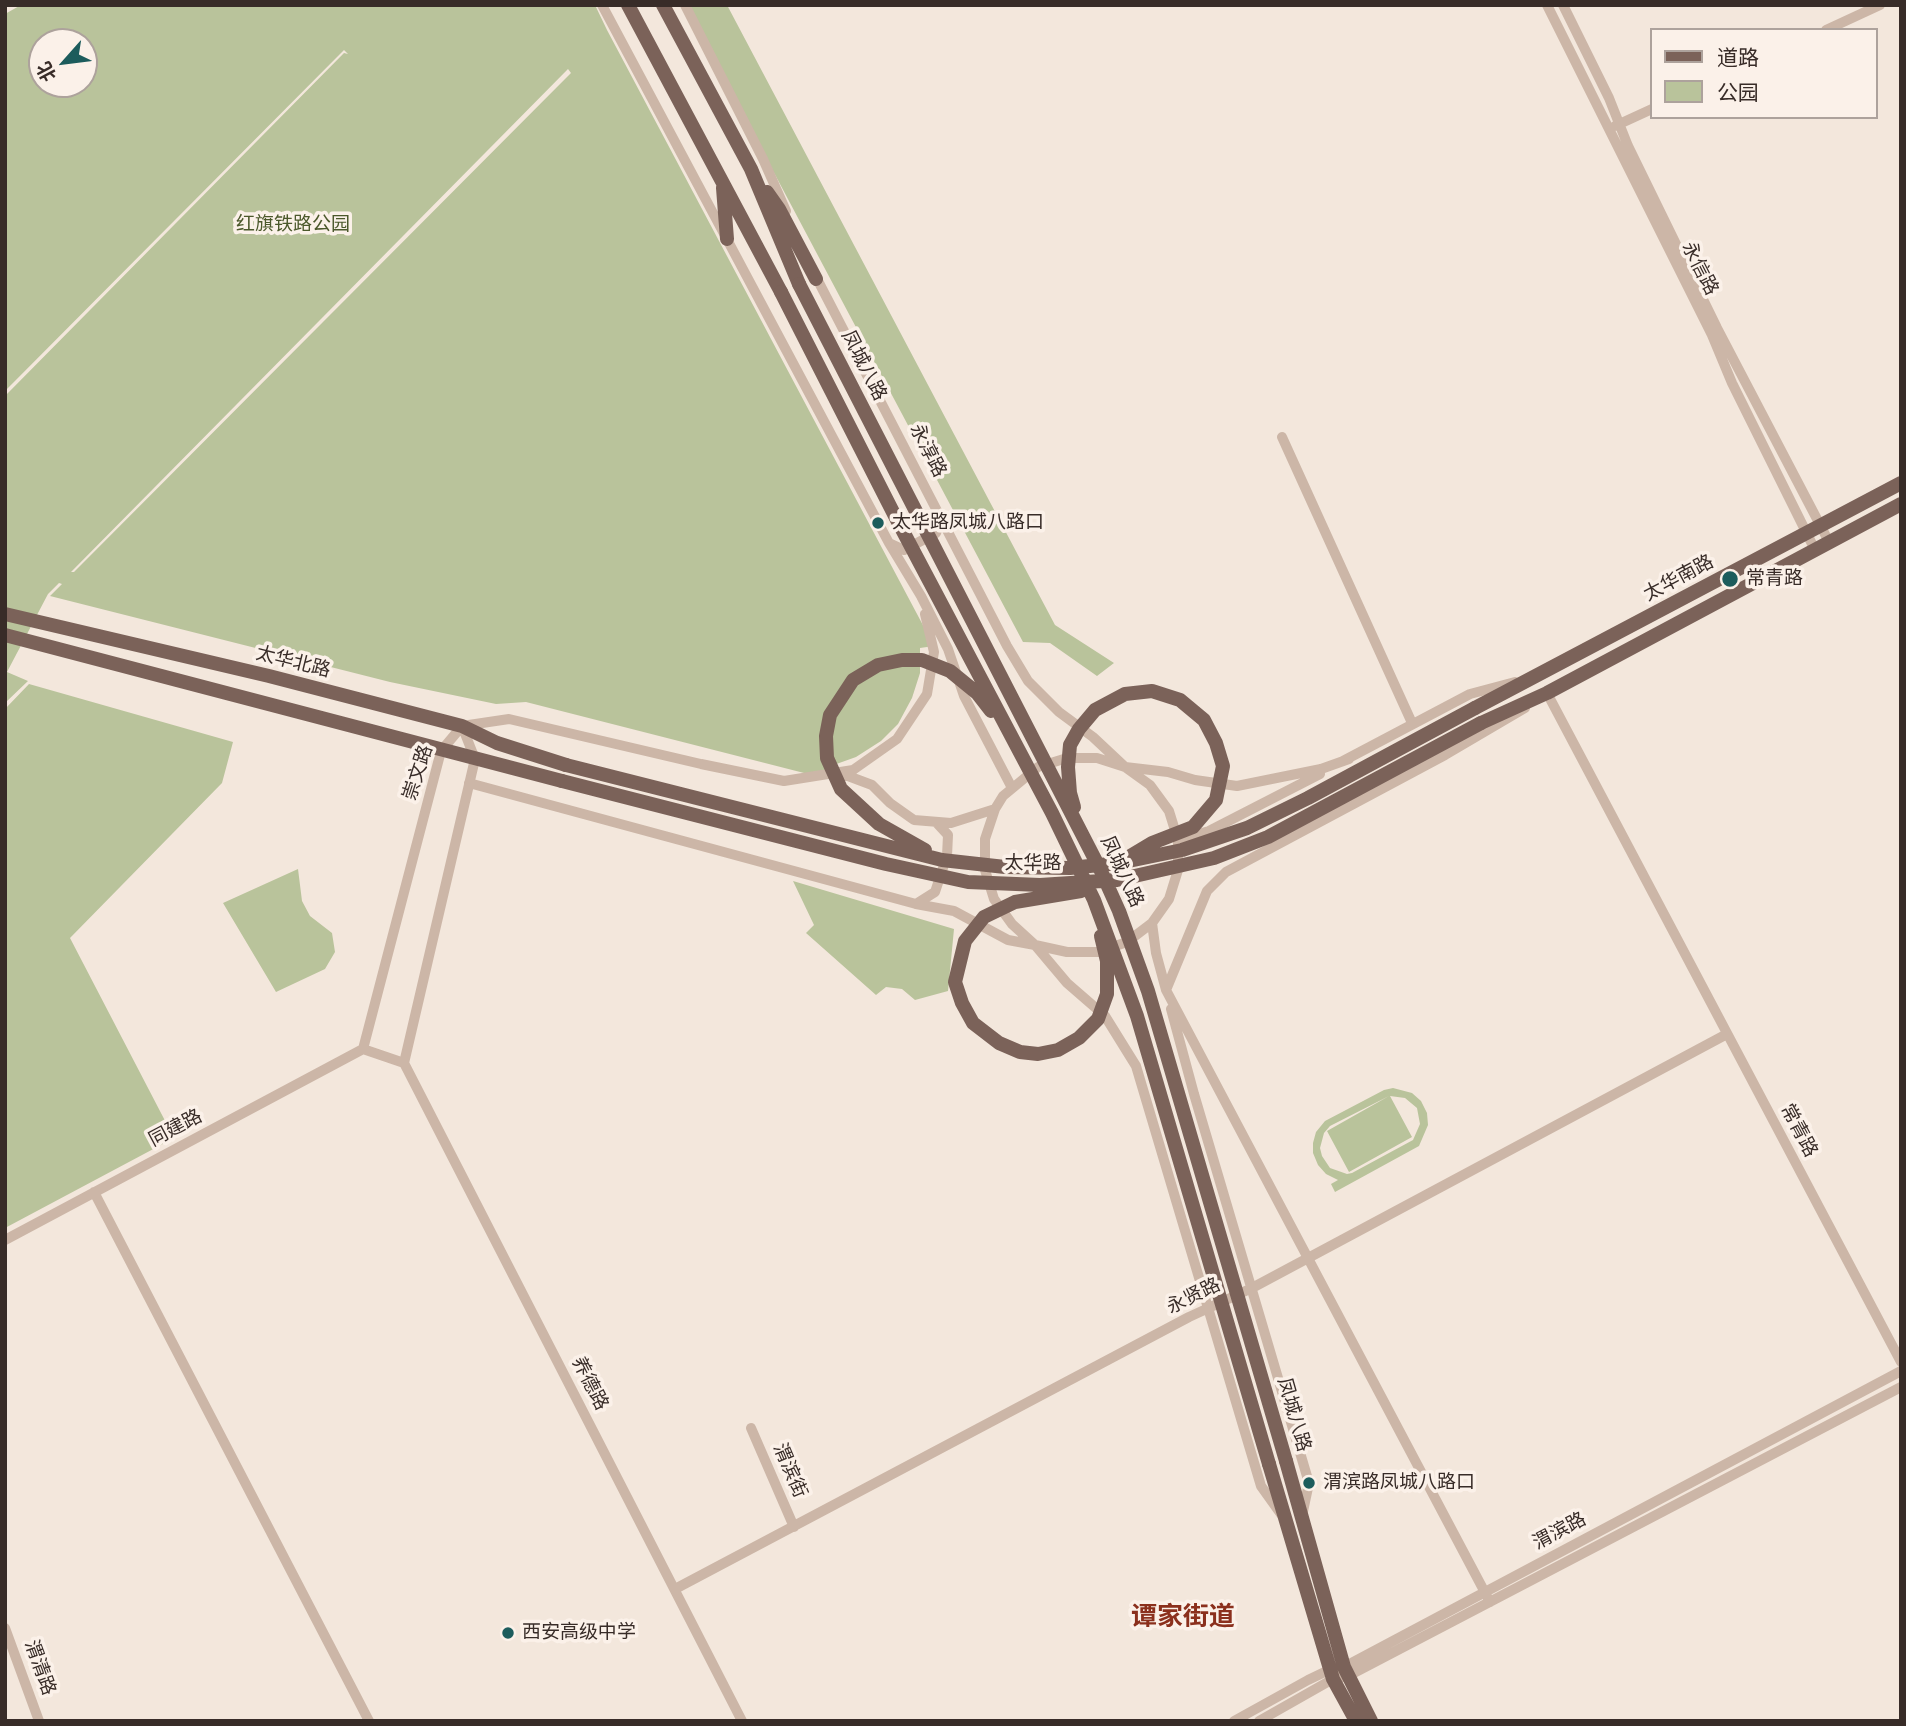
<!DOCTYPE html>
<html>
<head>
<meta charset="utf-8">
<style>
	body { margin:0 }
	#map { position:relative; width:1906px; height:1726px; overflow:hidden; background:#f3e7dc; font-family:"Titillium Web","Noto Sans SC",sans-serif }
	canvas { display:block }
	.frame { position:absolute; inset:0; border:7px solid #382c28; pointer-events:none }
	.legend { position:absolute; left:1650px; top:28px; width:228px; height:91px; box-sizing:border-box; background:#fbf1e9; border:2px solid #ada29c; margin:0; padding:9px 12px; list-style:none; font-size:21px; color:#382c28 }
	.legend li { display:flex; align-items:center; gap:14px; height:35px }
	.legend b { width:35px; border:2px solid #ada29c }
	.north { position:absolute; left:28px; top:28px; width:70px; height:70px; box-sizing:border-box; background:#fbf1e9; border:2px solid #ada29c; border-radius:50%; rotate:242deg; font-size:19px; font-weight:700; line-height:28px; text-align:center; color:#382c28 }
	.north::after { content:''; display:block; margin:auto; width:24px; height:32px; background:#1c5c5c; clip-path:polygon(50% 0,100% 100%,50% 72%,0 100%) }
</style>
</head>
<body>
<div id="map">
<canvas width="1906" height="1726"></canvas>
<div class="frame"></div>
<ul class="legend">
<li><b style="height:9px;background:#7b6259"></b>道路</li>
<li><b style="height:19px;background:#b9c39b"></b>公园</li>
</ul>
<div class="north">北</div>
</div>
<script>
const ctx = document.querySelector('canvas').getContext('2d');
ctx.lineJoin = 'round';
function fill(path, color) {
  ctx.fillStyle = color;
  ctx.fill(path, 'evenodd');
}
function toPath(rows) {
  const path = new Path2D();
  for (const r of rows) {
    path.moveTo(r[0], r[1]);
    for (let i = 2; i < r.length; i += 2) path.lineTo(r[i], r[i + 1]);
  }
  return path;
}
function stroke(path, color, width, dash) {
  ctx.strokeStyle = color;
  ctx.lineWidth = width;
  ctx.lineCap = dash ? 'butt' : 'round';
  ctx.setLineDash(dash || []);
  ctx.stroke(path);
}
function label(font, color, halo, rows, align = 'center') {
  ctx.font = font + ' "Titillium Web","Noto Sans SC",sans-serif';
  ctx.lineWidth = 7;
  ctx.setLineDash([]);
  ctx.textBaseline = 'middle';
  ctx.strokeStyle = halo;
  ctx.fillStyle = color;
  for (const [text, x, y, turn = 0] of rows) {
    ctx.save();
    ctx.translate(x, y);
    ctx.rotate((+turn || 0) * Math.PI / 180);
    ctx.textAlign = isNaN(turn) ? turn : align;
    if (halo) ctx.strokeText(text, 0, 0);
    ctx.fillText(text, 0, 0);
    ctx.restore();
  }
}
fill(toPath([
	[21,5,595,5,607,30,934,646,920,648,920,673,912,698,898,724,881,741,856,757,828,767,828,770,808,774,526,702,496,704,390,682,50,596,62,584,59,583,48,594,7,672,28,681,5,703,5,396,344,53,348,54,344,50,5,391,5,14],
	[42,42,84,42,84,84,42,84],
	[568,69,571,73,74,572,71,572],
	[685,5,727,5,1055,625,1114,663,1097,676,1050,643,1023,642],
	[29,684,233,742,222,783,70,938,174,1138,5,1228,5,709],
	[298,869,302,901,310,916,332,933,335,952,325,969,276,992,223,903],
	[793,881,954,929,948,991,915,1000,902,989,886,987,876,995,806,933,814,925],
	[1393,1088,1412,1093,1421,1101,1427,1113,1428,1125,1419,1146,1335,1192,1331,1184,1338,1180,1326,1174,1318,1165,1313,1153,1313,1143,1316,1132,1325,1121,1384,1090],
	[1389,1096,1327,1131,1349,1172,1412,1137,1390,1096,1405,1098,1417,1108,1420,1124,1413,1140,1352,1173,1347,1174,1330,1168,1322,1156,1320,1148,1324,1133,1330,1126]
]), '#b9c39b');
stroke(toPath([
	[602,5,889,543,921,596,948,649,964,696,1012,788],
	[685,5,763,159,786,211],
	[1547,5,1712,335,1732,383,1815,550],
	[1563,5,1609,98,1628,146,1717,328,1829,542],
	[1826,30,1880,5],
	[1615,126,1652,109],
	[814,273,1007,646,1028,681,1059,712,1093,737,1125,767,1168,772,1195,780,1237,786,1321,769,1349,759],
	[1282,437,1412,723],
	[889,543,904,550,936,533,941,519],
	[1541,697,1547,693,1901,1362],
	[462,726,509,719,701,764,784,781,853,770,897,739,927,694,934,652,925,614],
	[1343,761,1470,694,1515,682],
	[839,776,848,776,872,785,890,803,914,820,951,823,995,809],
	[469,783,916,904,954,911,1008,940,1035,945,1067,952,1098,952,1127,942,1152,923,1169,899,1178,870,1178,840,1169,811,1150,785,1125,767,1097,758,1067,758,1038,767,1003,796,995,809,985,839,985,870,994,899,1012,924,1035,945,1067,983,1105,1016,1136,1066,1261,1486,1281,1514],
	[1178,840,1209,831,1320,774],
	[916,904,935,892,947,856,948,835,936,822],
	[1152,923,1156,953,1166,990],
	[1171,1009,1194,1094,1309,1483,1302,1516],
	[404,1063,742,1721],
	[404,1063,363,1049,441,751,462,726],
	[404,1063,475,759,462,726],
	[94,1192,369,1721],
	[5,1240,363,1049],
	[751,1428,794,1527],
	[675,1589,1189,1317,1252,1288,1727,1034],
	[1490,1602,1166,990,1207,891,1226,872,1445,755,1525,708],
	[5,1628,39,1721],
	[1234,1721,1308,1680,1331,1669,1344,1667,1901,1371],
	[1259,1721,1333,1679,1348,1676,1901,1387]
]), '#ccb6a7', 10);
stroke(toPath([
	[628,5,781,292],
	[663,5,751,169,799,284],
	[723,188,727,239],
	[767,192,779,209,816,279],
	[5,614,269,676,462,726,497,743,566,765],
	[5,635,562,781],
	[1475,708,1901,483],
	[1481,723,1547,693,1901,504],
	[1286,1461,1344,1667,1371,1721],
	[1269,1464,1333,1679,1356,1721]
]), '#7b6259', 14);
stroke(toPath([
	[799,284,1101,871,1119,911,1148,991,1286,1461],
	[781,292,896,518,1052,813,1094,900,1137,1016,1269,1464],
	[566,765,942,860,1005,867,1070,868,1119,863,1182,850,1247,828,1308,798,1475,708],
	[562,781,886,864,968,882,1040,885,1117,880,1214,858,1268,837,1481,723],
	[1074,807,1070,793,1068,767,1070,745,1079,729,1095,710,1125,694,1152,691,1180,700,1204,720,1216,743,1223,766,1216,800,1193,827,1152,843,1127,858],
	[925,850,879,824,841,789,827,758,826,736,830,715,853,680,878,665,902,660,922,660,950,671,977,693,991,711],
	[1081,891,1015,902,984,917,965,941,955,982,962,1003,973,1023,999,1043,1020,1052,1038,1054,1058,1050,1079,1038,1098,1019,1107,994,1107,961,1101,936]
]), '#7b6259', 14);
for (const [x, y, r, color] of [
	[878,523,7,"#1c5c5c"],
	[1730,579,9,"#1c5c5c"],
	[1309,1483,7,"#1c5c5c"],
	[508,1633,7,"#1c5c5c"]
]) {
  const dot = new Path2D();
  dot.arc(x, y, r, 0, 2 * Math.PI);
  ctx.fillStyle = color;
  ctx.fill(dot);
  stroke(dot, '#fbf1e9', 2.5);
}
label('19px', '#4b582b', '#fbf1e9', [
	["红旗铁路公园",293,225]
]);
label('19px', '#382c28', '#fbf1e9', [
	["永信路",1699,269,63],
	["凤城八路",863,366,63],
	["永淳路",927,451,63],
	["太华南路",1679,579,-28],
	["太华北路",293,663,14],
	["崇文路",419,773,-72],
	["太华路",1033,864],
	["凤城八路",1121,872,65],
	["同建路",176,1129,-28],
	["常青路",1798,1131,62],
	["永贤路",1194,1297,-26],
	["养德路",589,1384,63],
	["凤城八路",1293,1415,74],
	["渭滨街",789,1471,67],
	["渭滨路",1560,1532,-28],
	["渭清路",39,1668,70]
]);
label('19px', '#382c28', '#fbf1e9', [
	["太华路凤城八路口",892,523],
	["常青路",1746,579],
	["渭滨路凤城八路口",1323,1483],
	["西安高级中学",522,1633]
], 'left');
label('bold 26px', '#8b301d', '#fbf1e9', [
	["谭家街道",1183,1619]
]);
</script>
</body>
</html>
